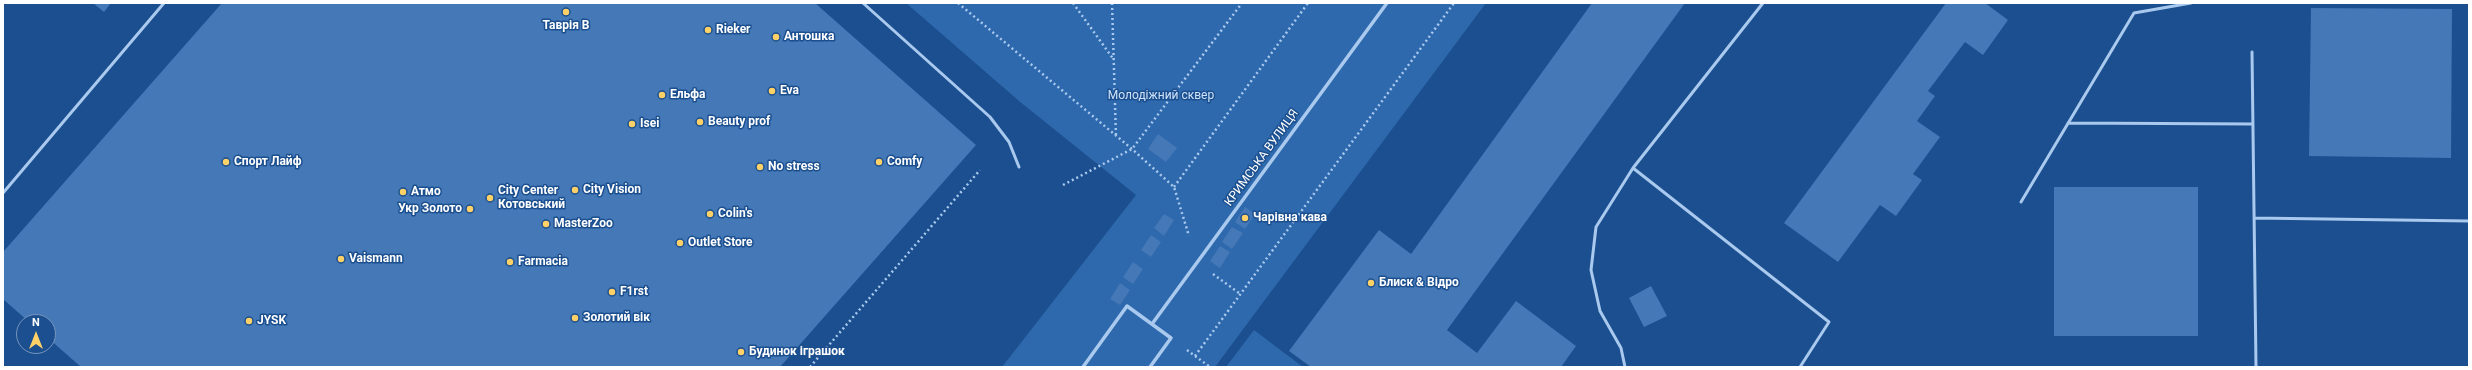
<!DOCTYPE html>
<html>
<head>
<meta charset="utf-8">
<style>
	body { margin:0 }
	#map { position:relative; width:2472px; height:370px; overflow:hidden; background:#1b4f8f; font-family:Roboto,sans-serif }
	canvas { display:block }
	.frame { position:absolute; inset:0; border:4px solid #fff; pointer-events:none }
	.north { position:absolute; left:16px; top:314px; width:40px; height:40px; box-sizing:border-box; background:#1b4f8f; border:1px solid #7695bc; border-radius:50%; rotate:0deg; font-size:11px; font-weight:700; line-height:16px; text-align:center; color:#fff }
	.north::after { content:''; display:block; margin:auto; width:14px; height:18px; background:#ffd166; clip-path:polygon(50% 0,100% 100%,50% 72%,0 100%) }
</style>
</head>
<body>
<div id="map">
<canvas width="2472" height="370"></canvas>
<div class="frame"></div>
<div class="north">N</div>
</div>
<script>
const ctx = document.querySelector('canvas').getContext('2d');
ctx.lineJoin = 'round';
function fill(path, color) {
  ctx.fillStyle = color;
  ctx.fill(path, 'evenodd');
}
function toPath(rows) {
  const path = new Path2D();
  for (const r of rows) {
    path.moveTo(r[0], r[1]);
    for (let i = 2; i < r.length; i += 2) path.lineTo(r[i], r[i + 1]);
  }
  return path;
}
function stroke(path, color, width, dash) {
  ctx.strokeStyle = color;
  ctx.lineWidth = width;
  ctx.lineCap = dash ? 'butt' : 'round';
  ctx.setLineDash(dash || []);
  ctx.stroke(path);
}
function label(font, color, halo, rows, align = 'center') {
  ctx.font = font + ' Roboto,sans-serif';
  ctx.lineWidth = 3;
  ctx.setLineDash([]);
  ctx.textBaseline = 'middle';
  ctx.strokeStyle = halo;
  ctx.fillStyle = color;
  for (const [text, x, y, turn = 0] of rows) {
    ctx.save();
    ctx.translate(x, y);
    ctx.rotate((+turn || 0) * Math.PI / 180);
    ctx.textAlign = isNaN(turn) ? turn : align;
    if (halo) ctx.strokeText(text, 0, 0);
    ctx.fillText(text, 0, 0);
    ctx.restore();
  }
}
fill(toPath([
	[906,3,1486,3,1215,367,1002,367,1136,195,1019,101],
	[1254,330,1303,367,1226,367]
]), '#2e69ad');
fill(toPath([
	[93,3,111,3,104,12],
	[222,3,815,3,976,145,780,367,81,367,48,338,48,322,29,322,3,299,3,252],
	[1592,3,1685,3,1447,330,1477,353,1516,301,1576,346,1561,367,1311,367,1289,351,1379,230,1411,254],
	[1946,3,1985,3,2008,20,1983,55,1965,42,1928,91,1935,96,1917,121,1940,137,1913,174,1922,180,1896,216,1880,205,1838,262,1784,223],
	[2311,8,2452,9,2451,158,2309,156],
	[1158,134,1177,148,1166,162,1148,149],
	[2054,187,2198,187,2198,336,2054,336],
	[1245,207,1255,214,1245,229,1235,222],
	[1164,214,1174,220,1164,236,1154,228],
	[1232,227,1243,233,1232,249,1222,242],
	[1151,235,1161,242,1151,257,1141,250],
	[1220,246,1230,252,1220,268,1210,261],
	[1133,262,1143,269,1133,284,1123,277],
	[1120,283,1130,290,1120,305,1110,299],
	[1651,286,1667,316,1644,327,1629,298]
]), '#4478b7');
stroke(toPath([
	[958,3,1132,149,1174,187,1189,236],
	[1073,3,1114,60],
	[1112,3,1116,137],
	[1063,185,1132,149,1242,3],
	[1174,187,1308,3],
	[1213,274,1239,293],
	[1187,350,1210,367],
	[1195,356,1454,3],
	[810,367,980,170]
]), '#a9c9ee', 2.5, [2, 3]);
stroke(toPath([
	[863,3,990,117,1009,142,1019,167],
	[2252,52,2256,367],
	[2068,123,2253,124],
	[1633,168,1829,322,1800,367],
	[3,193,164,3],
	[2021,202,2134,13,2191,3],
	[2254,218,2469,221],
	[1625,367,1621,348,1600,311,1591,270,1596,227,1633,168,1763,3]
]), '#a9c9ee', 3);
stroke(toPath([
	[1152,324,1387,3],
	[1083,367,1127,306,1171,338,1150,367]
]), '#a9c9ee', 3.5);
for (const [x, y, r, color] of [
	[566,12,4,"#ffd166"],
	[708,30,4,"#ffd166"],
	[776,37,4,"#ffd166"],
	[772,91,4,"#ffd166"],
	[662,95,4,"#ffd166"],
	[700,122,4,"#ffd166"],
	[632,124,4,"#ffd166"],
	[226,162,4,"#ffd166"],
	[879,162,4,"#ffd166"],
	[760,167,4,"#ffd166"],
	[575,190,4,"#ffd166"],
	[403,192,4,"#ffd166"],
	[490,198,4,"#ffd166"],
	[470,209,4,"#ffd166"],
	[710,214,4,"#ffd166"],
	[1245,218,4,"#ffd166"],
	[546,224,4,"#ffd166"],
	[680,243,4,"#ffd166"],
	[341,259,4,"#ffd166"],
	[510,262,4,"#ffd166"],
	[1371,283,4,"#ffd166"],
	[612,292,4,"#ffd166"],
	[575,318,4,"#ffd166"],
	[249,321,4,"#ffd166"],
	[741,352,4,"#ffd166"]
]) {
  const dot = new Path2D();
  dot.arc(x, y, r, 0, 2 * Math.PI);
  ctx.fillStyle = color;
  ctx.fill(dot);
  stroke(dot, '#1b4f8f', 1.5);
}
label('bold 12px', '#fff', '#1b4f8f', [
	["Таврія В",566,26,"center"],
	["Rieker",716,30],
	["Антошка",784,37],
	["Eva",780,91],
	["Ельфа",670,95],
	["Beauty prof",708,122],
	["Isei",640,124],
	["Спорт Лайф",234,162],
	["Comfy",887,162],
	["No stress",768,167],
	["City Vision",583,190],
	["City Center",498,191],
	["Котовський",498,205],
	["Атмо",411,192],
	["Укр Золото",462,209,"right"],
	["Colin's",718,214],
	["Чарівна кава",1253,218],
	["MasterZoo",554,224],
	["Outlet Store",688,243],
	["Vaismann",349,259],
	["Farmacia",518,262],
	["Блиск & Відро",1379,283],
	["F1rst",620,292],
	["Золотий вік",583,318],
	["JYSK",257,321],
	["Будинок іграшок",749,352]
], 'left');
label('12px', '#cfe3fa', '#1b4f8f', [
	["Молодіжний сквер",1161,96]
]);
label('12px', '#fff', '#1b4f8f', [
	["КРИМСЬКА ВУЛИЦЯ",1262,158,-54]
]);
</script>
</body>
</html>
